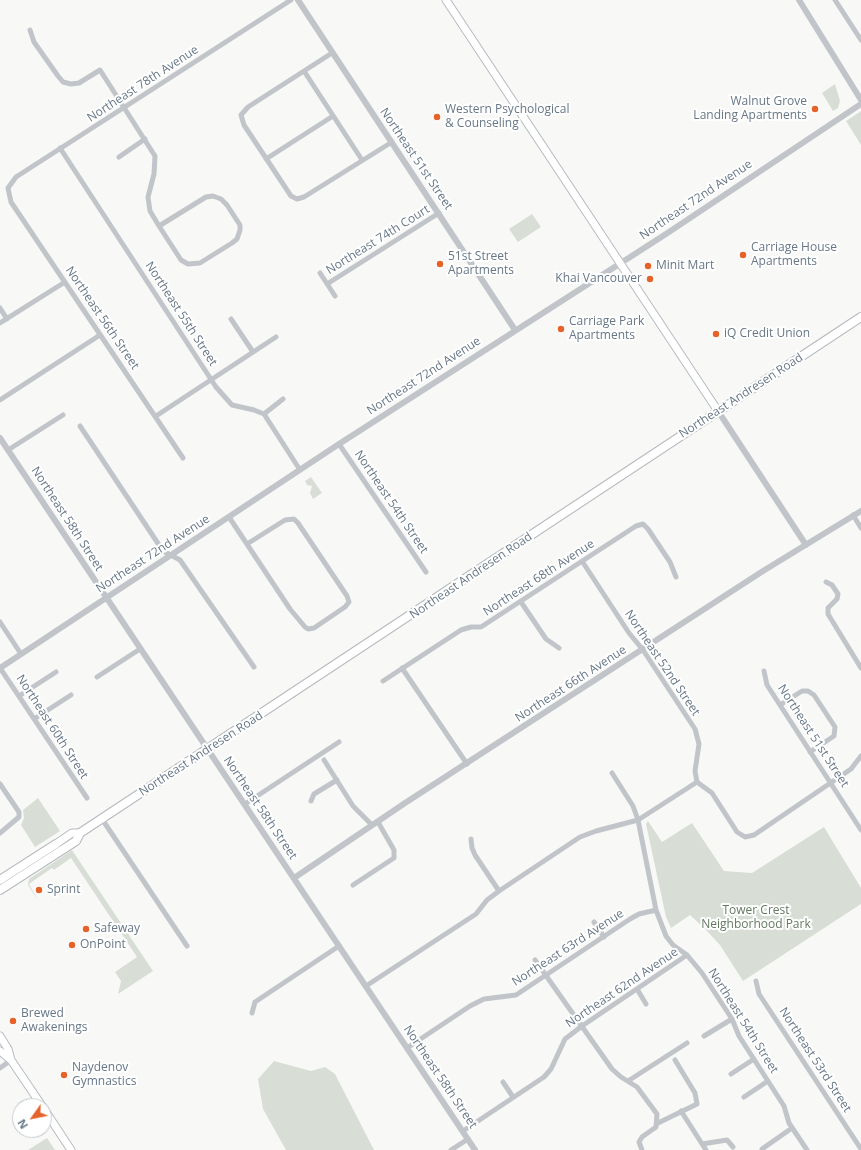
<!DOCTYPE html>
<html>
<head>
<meta charset="utf-8">
<style>
	body { margin:0 }
	#map { position:relative; width:861px; height:1150px; overflow:hidden; background:#f8f9f6; font-family:"Open Sans",sans-serif }
	canvas { display:block }
	.north { position:absolute; left:12px; top:1098px; width:40px; height:40px; box-sizing:border-box; background:#fff; border:1px solid #c2c9cf; border-radius:50%; rotate:237deg; font-size:11px; font-weight:700; line-height:16px; text-align:center; color:#677787 }
	.north::after { content:''; display:block; margin:auto; width:14px; height:18px; background:#e5632a; clip-path:polygon(50% 0,100% 100%,50% 72%,0 100%) }
</style>
</head>
<body>
<div id="map">
<canvas width="861" height="1150"></canvas>
<div class="north">N</div>
</div>
<script>
const ctx = document.querySelector('canvas').getContext('2d');
ctx.lineJoin = 'round';
function fill(path, color) {
  ctx.fillStyle = color;
  ctx.fill(path, 'evenodd');
}
function toPath(rows) {
  const path = new Path2D();
  for (const r of rows) {
    path.moveTo(r[0], r[1]);
    for (let i = 2; i < r.length; i += 2) path.lineTo(r[i], r[i + 1]);
  }
  return path;
}
function stroke(path, color, width, dash) {
  ctx.strokeStyle = color;
  ctx.lineWidth = width;
  ctx.lineCap = dash ? 'butt' : 'round';
  ctx.setLineDash(dash || []);
  ctx.stroke(path);
}
function label(font, color, halo, rows, align = 'center') {
  ctx.font = font + ' "Open Sans",sans-serif';
  ctx.lineWidth = 4;
  ctx.setLineDash([]);
  ctx.textBaseline = 'middle';
  ctx.strokeStyle = halo;
  ctx.fillStyle = color;
  for (const [text, x, y, turn = 0] of rows) {
    ctx.save();
    ctx.translate(x, y);
    ctx.rotate((+turn || 0) * Math.PI / 180);
    ctx.textAlign = isNaN(turn) ? turn : align;
    if (halo) ctx.strokeText(text, 0, 0);
    ctx.fillText(text, 0, 0);
    ctx.restore();
  }
}
fill(toPath([
	[835,84,840,101,838,108,833,111,822,93],
	[861,111,861,145,846,121],
	[532,214,541,227,518,242,509,229],
	[311,477,322,493,313,499,310,493,312,486,307,485,305,481],
	[38,798,60,831,35,847,21,825,24,818,23,810],
	[648,821,662,842,692,823,724,871,752,873,824,827,861,888,861,904,743,981,720,945,706,930,690,915,671,928,666,917,646,824],
	[72,850,153,971,118,994,121,981,115,972,137,957,71,858,54,870,52,868,29,884,39,902,28,885,29,879],
	[274,1061,311,1071,325,1067,335,1074,374,1150,286,1150,263,1109,258,1079],
	[47,1138,55,1150,28,1150]
]), '#d8ded5');
const secondary = toPath([
	[446,0,718,411],
	[56,844,72,833,80,833],
	[0,1036,8,1049,11,1060,42,1106],
	[0,1051,11,1060],
	[44,1109,71,1150]
]);
const primary = toPath([
	[0,880,56,844],
	[0,890,76,841,80,833,861,317]
]);
stroke(secondary, '#b6bbc0', 9);
stroke(primary, '#b5b9be', 10);
stroke(toPath([
	[835,0,861,40],
	[30,30,34,42,58,76,63,82,71,84,79,83,100,70,155,156,154,174,148,197,150,211,159,226,181,260,188,264,200,263,232,243,237,239,240,230,240,225,227,205,221,199,213,196,206,197,159,226],
	[332,53,248,107,241,115,244,125,291,196,297,199,304,197,392,142],
	[304,71,362,160],
	[60,148,216,387,232,405,254,410,264,414,300,470],
	[119,157,145,139],
	[266,159,333,116],
	[320,273,335,296],
	[327,284,439,213],
	[0,308,7,319],
	[231,319,253,352],
	[0,323,65,282],
	[0,400,100,335],
	[264,414,283,399],
	[156,416,276,337],
	[80,426,163,551,180,560,254,667],
	[339,444,426,572],
	[8,450,63,415],
	[183,458,11,202,8,188,16,177,291,0],
	[853,515,861,528],
	[229,517,290,609,305,627,308,629,314,628,345,607,349,602,347,596,298,523,294,519,285,520,247,544],
	[582,561,629,633,643,650,695,729,699,744,695,771,697,782,712,793,737,832,745,837,754,835,851,769,861,756],
	[826,582,832,585,838,594,837,599,828,608,828,614,861,668],
	[521,602,546,639,559,648],
	[0,622,21,654],
	[0,668,87,798],
	[402,668,467,764],
	[764,671,767,685,861,830],
	[97,677,140,649],
	[383,681,461,630,471,627,481,627,636,526,643,524,648,529,670,562,676,577],
	[19,696,56,672],
	[780,705,802,691,808,691,814,695,835,727,834,736,810,752],
	[34,719,71,695],
	[324,760,353,806,372,825],
	[612,773,633,806,638,820,656,910,666,936,673,945,687,955,702,973,732,1019,739,1036,784,1106,789,1123,807,1150],
	[0,784,19,812,19,817,0,833],
	[311,801,314,794,337,780],
	[245,804,339,742],
	[102,819,187,946],
	[471,839,472,848,475,855,499,891],
	[353,885,394,858,394,850,378,822],
	[594,922,604,937],
	[535,960,612,1069,621,1077,637,1087,657,1114,656,1127,642,1137,639,1142,642,1150],
	[756,981,759,994,861,1149],
	[366,986,476,914,487,900,499,891,580,837,596,831,638,820,697,782],
	[637,989,646,1004],
	[252,1013,255,1002,339,946],
	[704,1036,732,1019],
	[407,1048,470,1006,484,999,516,995,630,919,639,914,656,910],
	[0,1068,11,1060],
	[731,1074,754,1059],
	[628,1081,687,1043],
	[503,1082,513,1097],
	[744,1097,768,1081],
	[681,1111,706,1150],
	[658,1123,697,1104,695,1093,675,1060],
	[463,1131,544,1077,551,1069,565,1039,582,1026,687,955],
	[702,1144,727,1140,733,1147],
	[762,1149,792,1128],
	[451,1150,468,1139]
]), '#c1c5ca', 5);
stroke(toPath([
	[298,0,515,330],
	[799,0,861,100],
	[718,411,806,545],
	[0,438,475,1150],
	[0,668,339,444,666,234,861,104],
	[294,878,405,803,763,571,861,511]
]), '#c1c5ca', 6);
stroke(secondary, '#fff', 7);
stroke(primary, '#fff', 8);
for (const [x, y, r, color] of [
	[815,109,4,"#e5632a"],
	[437,117,4,"#e5632a"],
	[743,255,4,"#e5632a"],
	[440,264,4,"#e5632a"],
	[648,266,4,"#e5632a"],
	[650,279,4,"#e5632a"],
	[561,329,4,"#e5632a"],
	[716,334,4,"#e5632a"],
	[39,890,4,"#e5632a"],
	[86,929,4,"#e5632a"],
	[72,945,4,"#e5632a"],
	[13,1021,4,"#e5632a"],
	[64,1075,4,"#e5632a"]
]) {
  const dot = new Path2D();
  dot.arc(x, y, r, 0, 2 * Math.PI);
  ctx.fillStyle = color;
  ctx.fill(dot);
  stroke(dot, '#fff', 1.5);
}
label('12px', '#677787', '#fff', [
	["Northeast 78th Avenue",143,84,-33],
	["Northeast 51st Street",416,159,56],
	["Northeast 72nd Avenue",696,200,-34],
	["Northeast 74th Court",378,240,-32],
	["Northeast 55th Street",181,314,57],
	["Northeast 56th Street",102,318,56],
	["Northeast 72nd Avenue",424,376,-33],
	["Northeast Andresen Road",741,396,-33],
	["Northeast 54th Street",391,502,56],
	["Northeast 58th Street",67,519,57],
	["Northeast 72nd Avenue",153,554,-33],
	["Northeast Andresen Road",471,576,-34],
	["Northeast 68th Avenue",539,578,-33],
	["Northeast 52nd Street",662,663,56],
	["Northeast 66th Avenue",571,684,-33],
	["Northeast 60th Street",52,727,57],
	["Northeast 51st Street",813,736,57],
	["Northeast Andresen Road",201,754,-33],
	["Northeast 58th Street",260,808,56],
	["Northeast 63rd Avenue",568,948,-33],
	["Northeast 62nd Avenue",622,988,-34],
	["Northeast 54th Street",743,1021,58],
	["Northeast 53rd Street",815,1060,57],
	["Northeast 58th Street",440,1077,56]
]);
label('12px', '#677787', '#fff', [
	["Walnut Grove",807,102,"right"],
	["Landing Apartments",807,116,"right"],
	["Western Psychological",445,110],
	["& Counseling",445,124],
	["Carriage House",751,248],
	["Apartments",751,262],
	["51st Street",448,257],
	["Apartments",448,271],
	["Minit Mart",656,266],
	["Khai Vancouver",642,279,"right"],
	["Carriage Park",569,322],
	["Apartments",569,336],
	["iQ Credit Union",724,334],
	["Sprint",47,890],
	["Safeway",94,929],
	["OnPoint",80,945],
	["Brewed",21,1014],
	["Awakenings",21,1028],
	["Naydenov",72,1068],
	["Gymnastics",72,1082]
], 'left');
label('12px', '#657962', '#fff', [
	["Tower Crest",756,911],
	["Neighborhood Park",756,925]
]);
</script>
</body>
</html>
